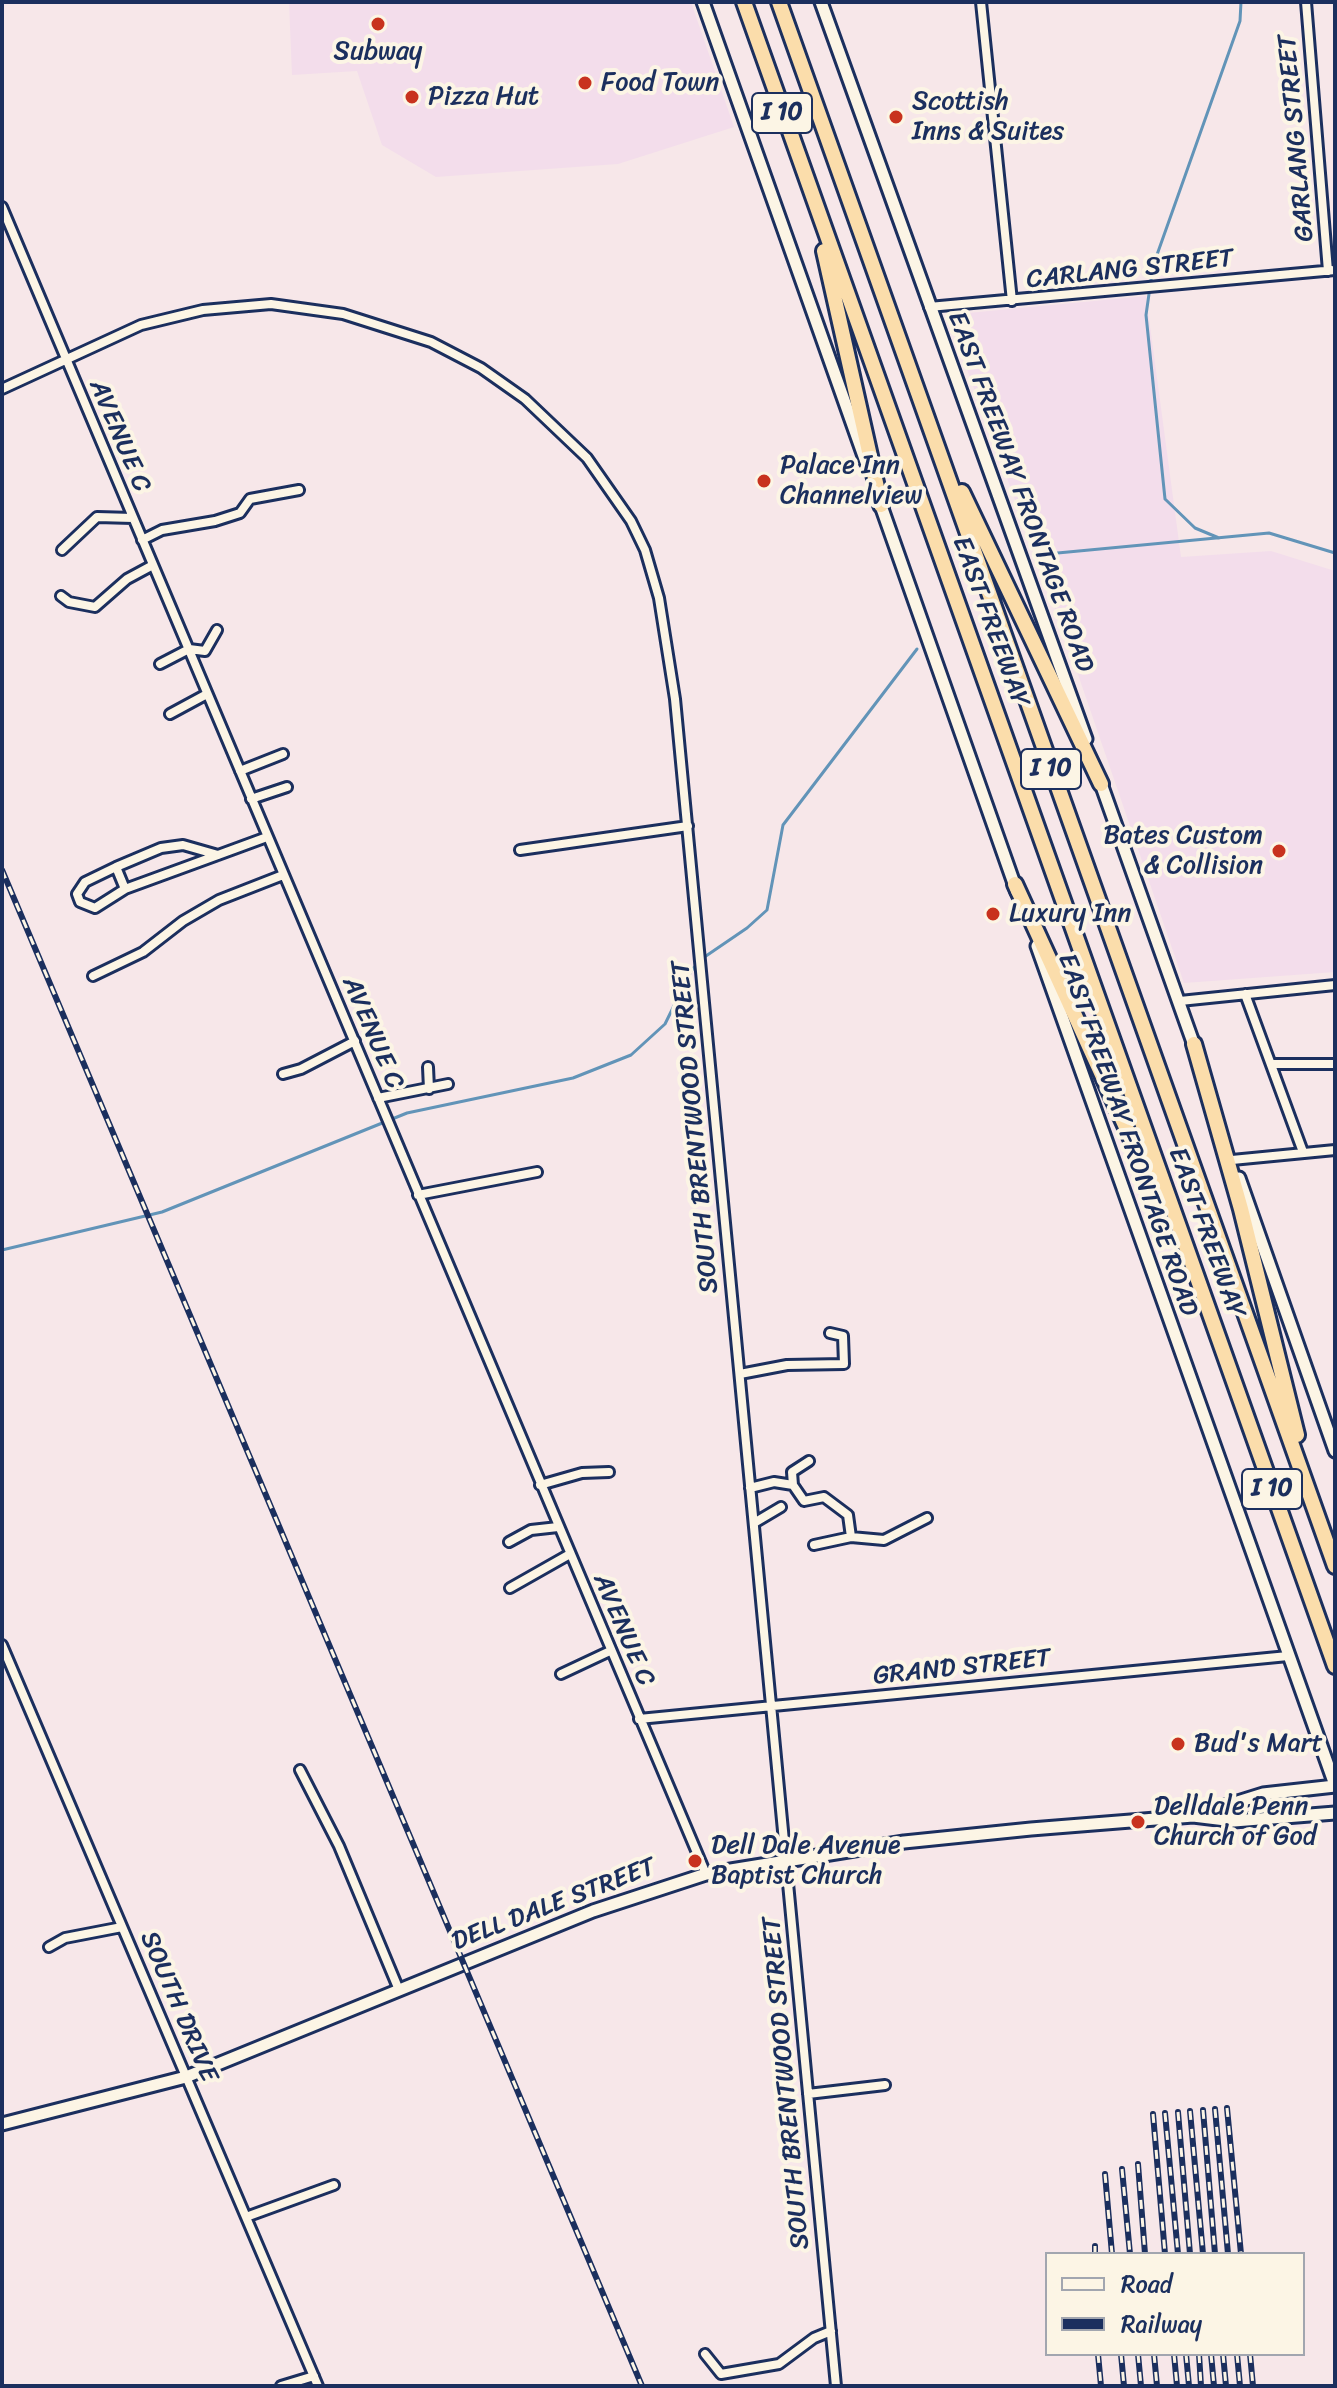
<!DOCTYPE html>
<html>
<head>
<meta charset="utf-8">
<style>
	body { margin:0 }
	#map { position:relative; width:1337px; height:2388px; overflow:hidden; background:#f7e7e9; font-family:Sriracha,sans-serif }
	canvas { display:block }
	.frame { position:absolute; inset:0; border:4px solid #1b2f5e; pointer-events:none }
	.legend { position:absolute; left:1045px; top:2252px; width:260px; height:104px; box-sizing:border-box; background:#fcf5e5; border:2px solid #a2a6af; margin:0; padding:10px 14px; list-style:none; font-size:24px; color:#1b2f5e }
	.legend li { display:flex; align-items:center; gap:16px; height:40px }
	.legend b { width:40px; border:2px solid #a2a6af }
</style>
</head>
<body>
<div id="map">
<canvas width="1337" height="2388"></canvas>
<div class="frame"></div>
<ul class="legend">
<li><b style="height:10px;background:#fcf5e5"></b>Road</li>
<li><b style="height:10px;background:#1b2f5e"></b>Railway</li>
</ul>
</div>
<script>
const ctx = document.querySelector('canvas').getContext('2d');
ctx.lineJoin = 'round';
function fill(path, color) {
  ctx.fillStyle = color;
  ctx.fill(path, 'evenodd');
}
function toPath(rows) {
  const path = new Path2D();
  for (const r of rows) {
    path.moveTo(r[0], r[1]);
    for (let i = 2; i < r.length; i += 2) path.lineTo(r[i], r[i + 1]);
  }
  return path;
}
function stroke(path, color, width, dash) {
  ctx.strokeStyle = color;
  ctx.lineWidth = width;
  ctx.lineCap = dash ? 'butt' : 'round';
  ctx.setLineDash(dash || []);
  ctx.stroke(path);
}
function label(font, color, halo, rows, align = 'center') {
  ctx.font = font + ' Sriracha,sans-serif';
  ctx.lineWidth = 8;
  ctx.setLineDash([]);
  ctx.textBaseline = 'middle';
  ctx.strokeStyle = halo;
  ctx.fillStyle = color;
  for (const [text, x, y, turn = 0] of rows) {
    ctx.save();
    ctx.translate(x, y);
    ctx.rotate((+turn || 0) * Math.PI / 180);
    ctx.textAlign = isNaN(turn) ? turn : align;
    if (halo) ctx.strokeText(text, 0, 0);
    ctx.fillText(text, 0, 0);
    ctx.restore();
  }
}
fill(toPath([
	[289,2,691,2,734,127,618,164,436,177,382,145,357,71,292,75],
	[1146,296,1181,557,1271,551,1335,571,1335,972,1184,983,1061,625,947,315]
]), '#f3ddeb');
stroke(toPath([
	[1219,538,1195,528,1165,499,1146,315,1153,266,1240,21,1241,2],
	[1047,554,1269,533,1335,553],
	[703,958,747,928,767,910,783,825,917,649],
	[2,1250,162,1212,407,1113,573,1078,631,1055,665,1024,691,971,698,963]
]), '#6294b8', 3);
const street = toPath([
	[981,2,1012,301],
	[1306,2,1328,271],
	[2,207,706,1874],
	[929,307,1335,270],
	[2,389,141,325,203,310,271,304,343,314,431,342,481,368,525,399,587,458,631,521,645,550,659,598,675,699,836,2386],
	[142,540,162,530,215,521,240,513,250,499,299,490],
	[62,550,97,517,133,518],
	[61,596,69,602,95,607,127,579,153,565],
	[160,664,189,649,205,651,217,630],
	[170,714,207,694],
	[240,771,283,754],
	[251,799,287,787],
	[520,850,688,826],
	[218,855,183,845,161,848,116,867,125,889,218,855,267,837],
	[116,867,85,882,77,894,80,902,95,908,125,889],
	[93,976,143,952,183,921,219,900,283,875],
	[1245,994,1303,1152],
	[1180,1001,1335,985],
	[1273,1064,1335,1064],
	[428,1067,429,1089],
	[283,1074,301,1069,355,1041],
	[378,1098,448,1084],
	[1232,1160,1335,1150],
	[418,1195,537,1172],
	[740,1374,787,1365,844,1364,843,1336,830,1333],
	[809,1461,792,1472,793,1485,804,1501,824,1497,848,1515,851,1537],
	[540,1485,582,1473,609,1472],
	[750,1488,774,1482,793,1485],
	[754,1523,781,1507],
	[509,1542,531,1530,558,1527],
	[814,1545,851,1537,884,1540,927,1518],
	[510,1588,570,1554],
	[2,1645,318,2386],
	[561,1674,610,1651],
	[639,1719,1288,1656],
	[300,1770,339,1846,399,1990],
	[49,1947,65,1938,122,1927],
	[808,2094,885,2085],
	[246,2217,334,2185],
	[705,2354,721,2374,779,2364,814,2338,831,2331],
	[281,2386,314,2376]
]);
const secondary = toPath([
	[703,2,866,462],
	[821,2,1086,739],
	[879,500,1017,892],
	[1099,778,1195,1048],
	[1037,946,1335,1785],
	[1239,1178,1335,1451],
	[1199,1814,1263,1794,1335,1786],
	[2,2124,186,2077,593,1911,706,1874,904,1842,1031,1829,1193,1816,1234,1821,1335,1813]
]);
const highway = toPath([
	[744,2,1335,1666],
	[779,2,1335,1566],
	[824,251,881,505],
	[962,492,1101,784],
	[1015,884,1140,1158,1156,1184],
	[1194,1044,1241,1209,1297,1435]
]);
stroke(street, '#1b2f5e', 14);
stroke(secondary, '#1b2f5e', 17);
stroke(highway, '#1b2f5e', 20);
stroke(street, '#fcf5e5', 8);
stroke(secondary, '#fcf5e5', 11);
stroke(highway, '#fbddab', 14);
const rail = toPath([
	[2,870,642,2386],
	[1227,2108,1241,2254],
	[1215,2109,1228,2254],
	[1203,2110,1215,2254],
	[1190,2111,1203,2254],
	[1178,2112,1190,2254],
	[1165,2113,1178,2254],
	[1153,2114,1165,2254],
	[1138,2164,1145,2254],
	[1122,2169,1130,2254],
	[1105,2174,1112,2254],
	[1095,2246,1095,2254],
	[1098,2354,1101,2386],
	[1121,2354,1124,2386],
	[1138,2354,1141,2386],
	[1154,2354,1157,2386],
	[1174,2354,1177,2386],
	[1186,2354,1189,2386],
	[1199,2354,1201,2386],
	[1211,2354,1214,2386],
	[1223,2354,1226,2386],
	[1237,2354,1240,2386],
	[1250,2354,1253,2386]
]);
stroke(rail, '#1b2f5e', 6);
stroke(rail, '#fcf5e5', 3, [9]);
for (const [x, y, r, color] of [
	[378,24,8,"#c8321e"],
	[585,83,8,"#c8321e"],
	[412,97,8,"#c8321e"],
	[896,117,8,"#c8321e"],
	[764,481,8,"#c8321e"],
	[1279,851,8,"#c8321e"],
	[993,914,8,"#c8321e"],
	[1178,1744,8,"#c8321e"],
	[1138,1822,8,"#c8321e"],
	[695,1861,8,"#c8321e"]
]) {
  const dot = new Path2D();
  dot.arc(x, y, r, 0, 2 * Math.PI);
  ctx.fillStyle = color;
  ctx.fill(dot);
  stroke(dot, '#fcf5e5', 3);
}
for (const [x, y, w] of [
	[782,113,60],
	[1051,769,60],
	[1272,1489,60]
]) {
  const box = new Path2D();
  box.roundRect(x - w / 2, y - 20, w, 40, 6);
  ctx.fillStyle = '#fcf5e5';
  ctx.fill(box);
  stroke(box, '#1b2f5e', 2);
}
label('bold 24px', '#1b2f5e', null, [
	["I 10",782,113],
	["I 10",1051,769],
	["I 10",1272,1489]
]);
label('26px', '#1b2f5e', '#fcf5e5', [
	["Subway",378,52,"center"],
	["Food Town",601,83],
	["Pizza Hut",428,97],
	["Scottish",912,102],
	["Inns & Suites",912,132],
	["Palace Inn",780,466],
	["Channelview",780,496],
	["Bates Custom",1263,836,"right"],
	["& Collision",1263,866,"right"],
	["Luxury Inn",1009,914],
	["Bud's Mart",1194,1744],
	["Delldale Penn",1154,1807],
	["Church of God",1154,1837],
	["Dell Dale Avenue",711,1846],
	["Baptist Church",711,1876]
], 'left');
label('26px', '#1b2f5e', '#fcf5e5', [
	["GARLANG STREET",1297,138,-95],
	["CARLANG STREET",1130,270,-6],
	["AVENUE C",119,436,67],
	["EAST FREEWAY FRONTAGE ROAD",1020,492,70],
	["EAST FREEWAY",990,622,70],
	["AVENUE C",372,1033,67],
	["SOUTH BRENTWOOD STREET",696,1127,-95],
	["EAST FREEWAY FRONTAGE ROAD",1127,1135,71],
	["EAST FREEWAY",1206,1233,70],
	["AVENUE C",623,1630,67],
	["GRAND STREET",962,1668,-6],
	["DELL DALE STREET",554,1905,-21],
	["SOUTH DRIVE",178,2007,67],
	["SOUTH BRENTWOOD STREET",787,2083,-95]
]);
</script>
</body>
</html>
